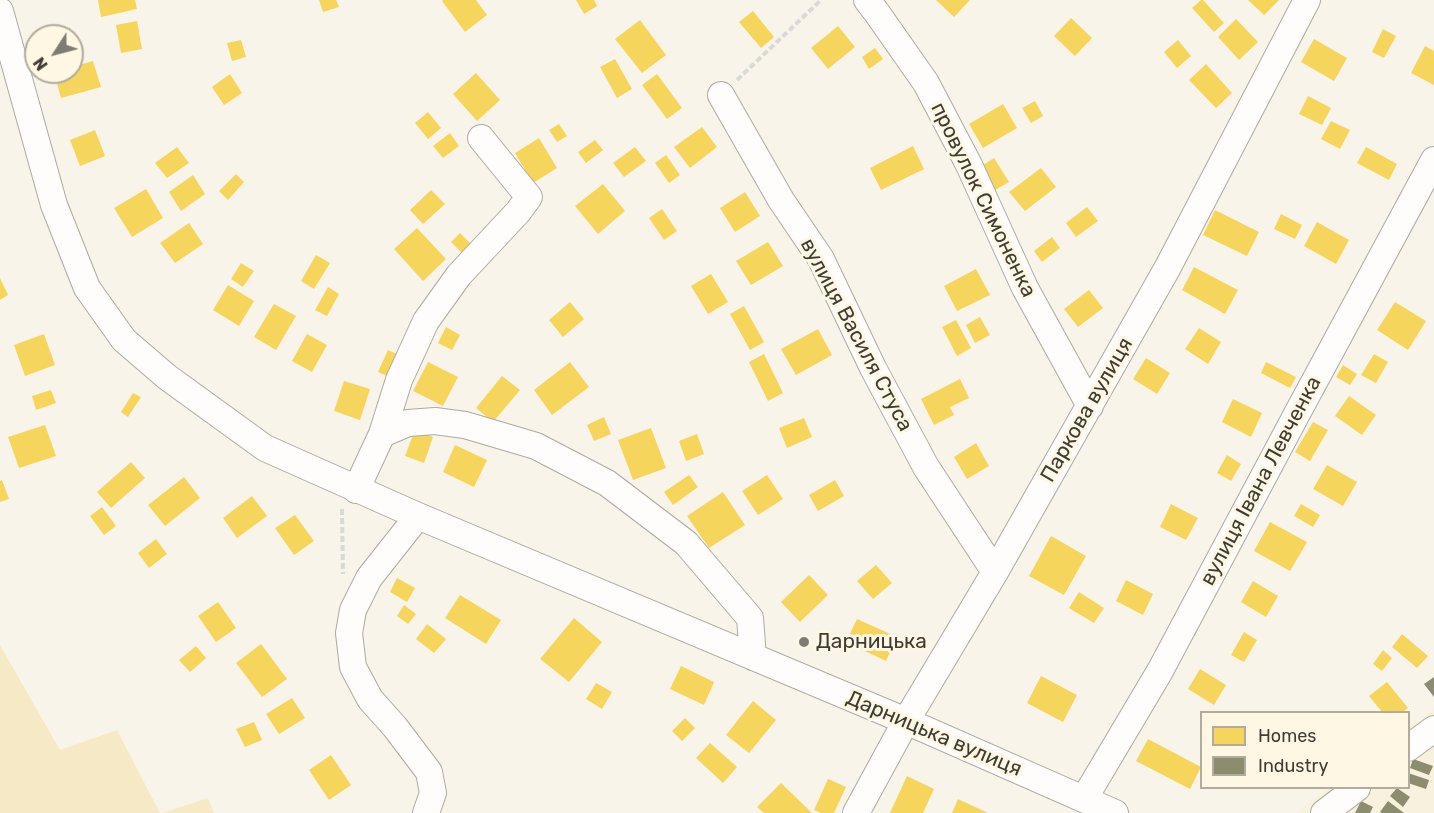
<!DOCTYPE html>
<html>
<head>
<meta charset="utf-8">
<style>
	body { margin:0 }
	#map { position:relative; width:1434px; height:813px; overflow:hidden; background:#f8f4ea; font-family:Rubik,sans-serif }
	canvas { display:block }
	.legend { position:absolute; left:1200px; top:711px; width:210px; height:78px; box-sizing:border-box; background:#fef7e4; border:2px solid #b1ac9e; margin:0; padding:8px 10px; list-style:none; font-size:18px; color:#3e3c34 }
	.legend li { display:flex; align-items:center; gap:12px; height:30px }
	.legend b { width:30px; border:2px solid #b1ac9e }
	.north { position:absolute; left:24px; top:24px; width:60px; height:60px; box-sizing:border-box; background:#fef7e4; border:2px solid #b1ac9e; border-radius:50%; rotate:234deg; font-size:16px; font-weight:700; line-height:24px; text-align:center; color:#3e3c34 }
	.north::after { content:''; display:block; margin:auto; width:21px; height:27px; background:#7f7c74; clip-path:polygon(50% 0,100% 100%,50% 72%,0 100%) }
</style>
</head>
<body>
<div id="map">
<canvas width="1434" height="813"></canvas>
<ul class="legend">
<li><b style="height:16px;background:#f6d55c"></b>Homes</li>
<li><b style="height:16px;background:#8c8c6e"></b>Industry</li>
</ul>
<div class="north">N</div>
</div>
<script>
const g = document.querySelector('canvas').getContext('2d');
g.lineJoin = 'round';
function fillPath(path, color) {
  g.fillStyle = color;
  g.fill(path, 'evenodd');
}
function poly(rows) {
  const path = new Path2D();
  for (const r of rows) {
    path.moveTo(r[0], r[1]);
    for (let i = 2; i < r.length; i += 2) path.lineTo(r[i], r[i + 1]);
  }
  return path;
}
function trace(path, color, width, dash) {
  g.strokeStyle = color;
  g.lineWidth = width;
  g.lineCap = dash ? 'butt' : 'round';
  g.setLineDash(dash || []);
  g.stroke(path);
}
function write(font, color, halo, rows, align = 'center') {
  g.font = font + ' Rubik,sans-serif';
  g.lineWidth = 6;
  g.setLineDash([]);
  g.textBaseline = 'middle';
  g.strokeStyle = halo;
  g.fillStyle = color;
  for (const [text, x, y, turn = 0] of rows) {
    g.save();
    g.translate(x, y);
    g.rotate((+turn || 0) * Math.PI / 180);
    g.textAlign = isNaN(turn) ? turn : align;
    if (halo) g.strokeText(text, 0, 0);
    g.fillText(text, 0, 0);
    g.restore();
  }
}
fillPath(poly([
	[1434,709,1434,813,1295,813,1329,788,1408,788,1409,728]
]), '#f8f1dd');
fillPath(poly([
	[0,645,60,750,117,730,160,813,0,813],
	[208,798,214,813,162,813]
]), '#f6eac6');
fillPath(poly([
	[98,0,135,0,137,9,101,17],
	[319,0,336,0,339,7,323,12],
	[443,0,476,0,487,15,465,32,442,1],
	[576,0,594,0,597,6,584,14],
	[936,0,970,0,954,17],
	[1201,0,1203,0,1224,23,1214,32,1192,8],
	[1248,0,1279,0,1264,15],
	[753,11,774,37,761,48,739,22],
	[1071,18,1092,38,1075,56,1054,36],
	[1236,19,1258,42,1239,60,1218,37],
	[640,20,666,55,642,73,615,39],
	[137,21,142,49,121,53,116,25],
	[838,26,855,47,828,69,811,48],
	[1383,29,1396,36,1384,58,1372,52],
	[1314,39,1347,58,1334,81,1301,62],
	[241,40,246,57,232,61,227,43],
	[1178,40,1191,56,1177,68,1164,52],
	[1425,46,1434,51,1434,85,1411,73],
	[875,48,883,59,869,69,862,57],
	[615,59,632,89,617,98,600,67],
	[93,61,101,87,61,98,54,72,72,72,72,67],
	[1206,64,1232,93,1216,108,1189,80],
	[476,73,500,100,477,121,453,94],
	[230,74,242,93,224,105,212,87],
	[657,74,682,108,667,119,642,85],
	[1308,96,1331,108,1322,125,1299,114],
	[1035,101,1043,116,1031,123,1022,108],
	[1003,104,1017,128,983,148,969,124],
	[428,112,441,128,428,139,415,123],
	[1331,121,1350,130,1340,149,1321,139],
	[559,124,567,136,557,142,549,130],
	[702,127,717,147,690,168,674,147],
	[95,130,105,156,80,166,70,140],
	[450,133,459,146,443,158,433,146],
	[539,138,557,168,533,183,515,153],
	[595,140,603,150,586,163,578,152],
	[913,146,924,169,881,190,870,168],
	[177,147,189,163,167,178,155,163],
	[635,147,646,161,624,177,613,163],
	[1366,147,1397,164,1389,180,1357,163],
	[666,155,680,175,669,183,655,163],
	[994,158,1009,182,995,190,980,167],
	[1041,168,1056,187,1025,211,1009,192],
	[236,174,244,182,228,200,219,191],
	[193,175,205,194,181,211,169,192],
	[603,184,625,211,598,234,575,206],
	[146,189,163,218,132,237,114,208],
	[431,190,445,204,423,224,410,210],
	[745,192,760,216,735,232,720,208],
	[1087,207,1098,221,1076,237,1066,223],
	[662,209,677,231,664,240,649,218],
	[1215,210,1259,232,1247,256,1203,235],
	[1281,214,1302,225,1295,239,1274,229],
	[1317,222,1349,240,1336,264,1304,246],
	[189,223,203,244,175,263,160,243],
	[417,228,446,259,423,281,394,249],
	[460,233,474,247,465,256,451,242],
	[1052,237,1060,248,1042,262,1034,251],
	[768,242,783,266,751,285,736,261],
	[316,255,330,263,314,289,301,281],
	[241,263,254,271,243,287,231,279],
	[1194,267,1238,290,1225,314,1182,290],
	[976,269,990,295,957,311,944,286],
	[711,274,728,302,708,314,691,286],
	[0,278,8,295,0,300],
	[228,285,254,301,239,326,213,310],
	[328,287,339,294,327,316,315,310],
	[1089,290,1103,308,1078,327,1064,309],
	[570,302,584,319,563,337,549,320],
	[1395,302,1426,321,1408,350,1377,330],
	[274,304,296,316,276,350,254,337],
	[744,306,764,342,750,350,730,314],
	[980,317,990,335,975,343,966,325],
	[956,320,971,348,957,356,942,327],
	[446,327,460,335,452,350,438,343],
	[1199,328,1221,342,1208,364,1185,349],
	[818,329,832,355,796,375,781,349],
	[44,334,55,365,25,376,14,345],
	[307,334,327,345,312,372,292,361],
	[388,350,399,355,389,377,378,372],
	[764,354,783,393,768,401,749,362],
	[1374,354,1388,362,1376,383,1361,375],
	[1146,358,1170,373,1157,394,1133,379],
	[428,362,458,377,443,406,413,391],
	[570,362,589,387,552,415,534,390],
	[1266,362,1296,377,1290,388,1261,373],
	[1343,365,1357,374,1350,385,1336,377],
	[502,376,520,390,493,422,476,408],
	[960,379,969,398,950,407,954,415,934,425,921,399],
	[344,381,370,389,360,420,334,411],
	[51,390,56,403,36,410,32,396],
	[133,393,141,397,128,417,121,412],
	[1349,396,1376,415,1362,435,1335,416],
	[1233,399,1262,413,1251,437,1222,422],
	[604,417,611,434,594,441,587,425],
	[804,418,812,437,787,448,779,428],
	[1313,422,1328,430,1310,461,1295,452],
	[45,425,56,456,19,468,8,437],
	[651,428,666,468,633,480,618,440],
	[415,430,433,437,424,463,405,456],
	[697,434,704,454,686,461,679,441],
	[976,443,989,466,967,479,954,457],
	[455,445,487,460,474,487,443,472],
	[1227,455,1241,464,1231,481,1217,473],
	[131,462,145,478,111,508,97,492],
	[1327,465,1357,482,1343,506,1313,489],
	[689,475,698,487,673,505,664,492],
	[767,475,783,499,758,515,742,491],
	[184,477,200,498,165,526,148,505],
	[2,480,9,499,0,502,0,481],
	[835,480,844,496,818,511,809,495],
	[723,492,745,525,709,548,687,516],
	[252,496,267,516,237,538,223,518],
	[1171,504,1198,518,1186,540,1160,527],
	[1301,504,1320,515,1313,527,1294,516],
	[102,507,116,526,104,535,90,516],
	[295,515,314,541,294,555,275,528],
	[1270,522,1307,542,1290,571,1254,551],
	[1051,536,1086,556,1064,595,1029,576],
	[156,539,167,554,149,568,138,553],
	[876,565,892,583,873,599,857,581],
	[809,575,828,595,800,622,781,602],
	[397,578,415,588,407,602,390,592],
	[1126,580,1153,594,1143,615,1116,601],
	[1253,581,1278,596,1266,617,1241,602],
	[1079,592,1104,608,1094,623,1069,608],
	[460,595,501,620,486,644,445,618],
	[218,602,236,628,216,642,198,616],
	[404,605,416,614,408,624,397,616],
	[574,618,602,642,569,682,540,659],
	[857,619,897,637,886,661,846,642],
	[427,624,446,639,434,653,416,639],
	[1244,632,1257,640,1244,662,1231,655],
	[1402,634,1428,656,1417,668,1392,647],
	[261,644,287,679,262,697,236,663],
	[196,646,206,658,190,672,179,660],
	[1383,650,1392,658,1382,671,1373,664],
	[681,666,714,682,704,705,670,689],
	[1200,669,1226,685,1214,705,1188,689],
	[1041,676,1077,695,1063,722,1027,703],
	[1387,682,1408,708,1403,712,1382,712,1369,696],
	[596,683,612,692,602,709,586,699],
	[292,698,305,718,279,734,266,714],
	[753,701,776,720,749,753,726,735],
	[685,718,695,728,682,741,672,731],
	[254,722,262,740,245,747,236,729],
	[1148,739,1201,767,1190,789,1136,761],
	[710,743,737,767,723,783,696,758],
	[331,755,351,785,329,800,309,770],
	[907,776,934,789,923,813,890,813],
	[828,779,846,787,834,813,821,813,814,810],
	[781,783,812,813,764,813,757,807],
	[958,799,988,813,952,813]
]), '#f6d55c');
fillPath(poly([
	[1434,677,1434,697,1424,684],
	[1413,759,1433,766,1429,775,1410,768],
	[1408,773,1429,780,1426,789,1408,783],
	[1397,788,1410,797,1403,807,1390,796],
	[1361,801,1373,807,1370,813,1355,813],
	[1388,801,1404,813,1382,813,1380,812]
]), '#8c8c6e');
const minor = poly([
	[867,0,877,13,926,83,969,165,1025,288,1090,406],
	[0,11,54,205,87,288,124,340,167,377,265,448,418,516,906,721,1115,813],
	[721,95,781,200,821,259,873,368,926,467,995,572],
	[382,434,408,423,435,421,465,425,536,446,607,483,686,543,750,618,753,657],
	[356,490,382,434,399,380,426,321,459,275,518,212,529,197,481,138],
	[418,516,369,578,353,610,349,633,353,667,370,699,395,727,429,772,433,793,426,813],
	[1408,748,1434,729],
	[1084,799,1160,671,1299,410,1434,160],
	[856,813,906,721,995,572,1168,267,1307,0],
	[1324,813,1357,788]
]);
trace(minor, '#adaaa2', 28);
trace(poly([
	[737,80,821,0],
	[342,509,343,574]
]), '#d9d9d6', 4, [6, 3]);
trace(minor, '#fefdfc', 26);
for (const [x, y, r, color] of [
	[804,642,6,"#7f7c74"]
]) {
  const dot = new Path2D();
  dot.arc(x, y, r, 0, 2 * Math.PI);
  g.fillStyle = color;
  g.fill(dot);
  trace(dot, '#fef7e4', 2);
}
write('21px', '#3e3c34', '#fef7e4', [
	["провулок Симоненка",983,200,64],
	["вулиця Василя Стуса",856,335,62],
	["Паркова вулиця",1087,410,-60],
	["вулиця Івана Левченка",1261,481,-62],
	["Дарницька вулиця",934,734,23]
]);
write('21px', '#3e3c34', '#fef7e4', [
	["Дарницька",816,642]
], 'left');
</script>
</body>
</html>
